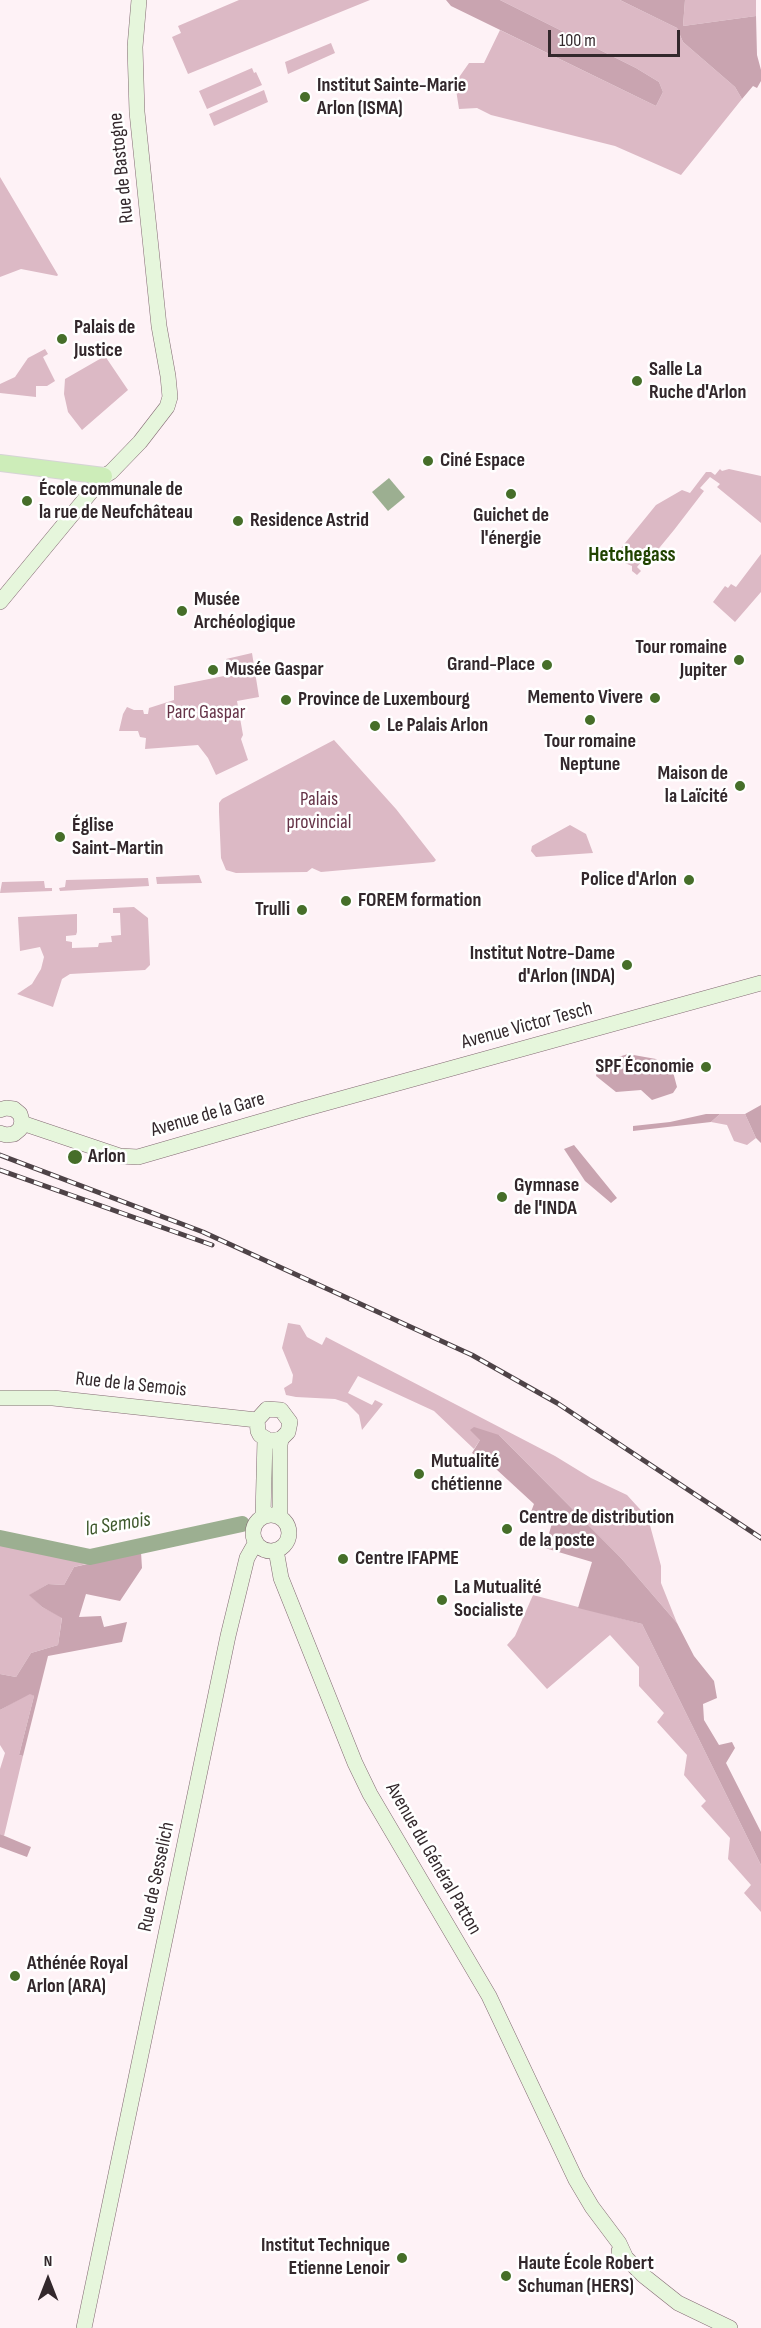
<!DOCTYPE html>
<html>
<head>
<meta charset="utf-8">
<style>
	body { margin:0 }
	#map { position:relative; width:761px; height:2328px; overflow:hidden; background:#fef2f6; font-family:"Sofia Sans Condensed",sans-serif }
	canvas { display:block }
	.north { position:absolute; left:18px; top:2250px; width:60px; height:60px; -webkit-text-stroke:4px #fff; paint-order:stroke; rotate:0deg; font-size:16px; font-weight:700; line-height:24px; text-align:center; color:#33282c }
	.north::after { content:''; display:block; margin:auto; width:21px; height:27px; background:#33282c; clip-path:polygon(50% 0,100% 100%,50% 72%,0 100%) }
	.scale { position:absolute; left:548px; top:30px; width:132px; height:27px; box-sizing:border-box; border:3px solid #33282c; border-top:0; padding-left:8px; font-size:18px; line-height:21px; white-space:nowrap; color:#33282c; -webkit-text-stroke:4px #fff; paint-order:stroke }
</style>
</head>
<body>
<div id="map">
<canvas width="761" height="2328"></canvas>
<div class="north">N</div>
<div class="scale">100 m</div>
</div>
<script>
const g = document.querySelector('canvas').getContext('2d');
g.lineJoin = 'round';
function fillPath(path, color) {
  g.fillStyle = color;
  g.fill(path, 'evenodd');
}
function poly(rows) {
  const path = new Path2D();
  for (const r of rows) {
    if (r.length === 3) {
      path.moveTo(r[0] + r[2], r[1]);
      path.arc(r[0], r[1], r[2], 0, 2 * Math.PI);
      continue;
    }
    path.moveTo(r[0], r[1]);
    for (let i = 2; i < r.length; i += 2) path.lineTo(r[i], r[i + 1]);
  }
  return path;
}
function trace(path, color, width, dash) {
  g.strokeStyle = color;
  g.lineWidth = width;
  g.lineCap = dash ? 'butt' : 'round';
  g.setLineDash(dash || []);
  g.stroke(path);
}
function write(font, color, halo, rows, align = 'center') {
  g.font = font + ' "Sofia Sans Condensed",sans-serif';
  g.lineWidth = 5;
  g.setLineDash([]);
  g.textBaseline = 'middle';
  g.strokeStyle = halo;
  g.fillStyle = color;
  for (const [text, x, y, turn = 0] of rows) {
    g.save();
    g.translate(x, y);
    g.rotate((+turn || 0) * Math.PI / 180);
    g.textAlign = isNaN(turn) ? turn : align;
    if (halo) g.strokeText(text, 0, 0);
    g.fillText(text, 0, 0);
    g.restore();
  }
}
fillPath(poly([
	[239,0,370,0,188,74,172,37,181,33,178,26],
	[500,0,620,0,677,28,683,42,735,87,742,99,681,175,615,146,491,115,477,108,459,109,455,83,469,63,484,63,500,30,656,106,663,92,659,82,636,68],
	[685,0,756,0,756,16,683,26],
	[331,43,335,53,288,74,285,62],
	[252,68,254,73,256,72,262,85,207,109,199,91],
	[264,90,268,102,214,126,209,114],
	[0,177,58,275,57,276,21,269,0,277],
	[45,349,48,354,43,357,55,381,47,386,36,386,36,397,0,393,0,384,15,377,28,358],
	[105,356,128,390,82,430,68,412,64,394,65,379],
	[720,469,722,471,729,469,761,476,761,523,717,487,720,484,710,477,700,488,704,491,674,530,651,558,647,555,637,567,641,571,637,575,632,571,632,566,620,561,618,554,621,548,656,505,682,490,690,493,706,472,711,472,715,475],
	[761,554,761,592,735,622,713,602,725,586,728,588,731,584,736,587],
	[252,653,259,697,237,701,243,735,241,739,248,760,216,775,208,758,198,745,145,749,146,738,140,737,138,731,119,731,123,714,127,707,134,710,143,710,144,714,148,714,149,708,174,700,174,686,229,675,226,659],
	[334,740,396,809,436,860,434,862,321,872,312,868,307,872,236,873,226,870,221,858,219,812,219,803,222,799],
	[570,825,586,834,593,853,536,857,531,851,532,846],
	[199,875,202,883,157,884,156,877],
	[148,878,149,886,60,891,59,888,65,887,66,880],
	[44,881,45,888,52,888,52,891,0,893,2,882],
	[134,907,148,918,150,965,145,970,70,974,62,979,53,1007,17,994,32,984,41,969,44,957,40,947,20,951,18,917,77,914,77,932,76,935,66,936,66,941,72,942,72,948,98,947,99,943,112,942,111,936,121,935,120,913,113,913,113,908],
	[720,1114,745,1114,756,1138,747,1145,734,1141,727,1125,711,1122],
	[288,1323,300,1325,307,1337,322,1345,326,1337,555,1456,591,1478,627,1495,648,1518,661,1566,661,1583,677,1623,621,1558,499,1435,480,1440,474,1449,434,1411,358,1376,348,1393,372,1405,375,1400,383,1404,362,1430,359,1415,347,1403,335,1399,296,1397,286,1395,284,1388,292,1383,293,1375,282,1348],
	[0,1545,102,1560,74,1567,64,1585,48,1584,30,1595,42,1607,62,1617,58,1645,31,1653,16,1677,0,1674],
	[533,1595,642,1624,761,1865,761,1912,744,1893,751,1885,728,1859,730,1838,701,1806,706,1801,684,1775,687,1755,657,1722,664,1713,639,1686,639,1667,610,1635,547,1689,507,1645,515,1636],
	[30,1693,34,1696,19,1755,23,1756,4,1836,0,1834,0,1769,5,1753,0,1745,0,1710]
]), '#dcb9c5');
fillPath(poly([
	[446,0,500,0,636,68,659,82,663,92,656,106,451,6],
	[620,0,685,0,683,26,756,16,757,55,761,70,761,81,757,88,753,86,742,99,735,87,683,42,677,28],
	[628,1054,656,1059,673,1072,677,1087,673,1093,652,1100,641,1090,616,1092,596,1076,599,1063],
	[761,1105,761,1143,756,1138,745,1114],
	[706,1114,720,1114,711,1122,633,1131,633,1126,670,1122],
	[574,1145,617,1198,611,1203,585,1181,564,1149],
	[474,1427,499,1435,621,1558,677,1623,694,1656,714,1681,717,1698,703,1704,704,1720,719,1745,732,1742,735,1748,726,1763,761,1832,761,1865,642,1624,578,1608,592,1562,545,1548,552,1523,529,1517,534,1504,496,1469,472,1453,480,1440,470,1430],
	[141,1552,142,1568,120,1601,86,1594,79,1617,101,1616,104,1627,127,1622,122,1642,48,1656,23,1756,19,1755,34,1696,30,1694,0,1710,0,1674,16,1677,31,1653,58,1645,62,1618,42,1607,29,1595,48,1584,64,1585,74,1567],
	[0,1834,31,1847,27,1857,0,1847]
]), '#c9a4b0');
fillPath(poly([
	[389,478,405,497,388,511,372,492]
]), '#9caf91');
trace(poly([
	[0,1538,90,1557,242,1524]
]), '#9caf91', 16);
const secondary = poly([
	[0,602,104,476,111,472,140,442,167,407,170,397,168,376,159,326,137,112,135,47,139,0],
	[0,1110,6,1108,14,1109,20,1114,22,1121,20,1129,14,1134,6,1135,0,1133],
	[22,1123,120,1156,138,1157,304,1109,761,983],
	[0,1398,53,1398,257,1420],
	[271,1533,18],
	[263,1516,265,1439],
	[280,1517,280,1445,281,1439,288,1432,290,1422,281,1410,267,1409,257,1420,258,1431,260,1435,270,1441,281,1439],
	[276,1550,281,1578,355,1763,370,1794,489,1996,576,2180,592,2207,619,2243,625,2256],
	[619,2251,644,2276,678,2303,730,2328],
	[84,2328,228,1636,247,1558,256,1542]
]);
const primary = poly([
	[0,463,104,476]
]);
trace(secondary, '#836a73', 16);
trace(primary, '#d6d4d5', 18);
trace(secondary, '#e6f6dc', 15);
trace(primary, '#cdedb9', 16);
const rail = poly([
	[0,1155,203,1232,472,1355,557,1403,761,1538],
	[0,1170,212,1245]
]);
trace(rail, '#4e4347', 5);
trace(rail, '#fff', 3, [9]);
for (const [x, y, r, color] of [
	[305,97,6,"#466e29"],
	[62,339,6,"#466e29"],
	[637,381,6,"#466e29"],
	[428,461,6,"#466e29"],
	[511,494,6,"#466e29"],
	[27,501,6,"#466e29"],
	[238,521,6,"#466e29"],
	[182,611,6,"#466e29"],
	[739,660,6,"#466e29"],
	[547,665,6,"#466e29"],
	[213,670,6,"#466e29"],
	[655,698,6,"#466e29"],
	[286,700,6,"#466e29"],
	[590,720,6,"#466e29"],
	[375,726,6,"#466e29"],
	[740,786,6,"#466e29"],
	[60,837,6,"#466e29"],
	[689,880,6,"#466e29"],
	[346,901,6,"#466e29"],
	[302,910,6,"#466e29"],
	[627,965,6,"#466e29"],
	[706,1067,6,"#466e29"],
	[75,1157,8,"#466e29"],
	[502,1197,6,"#466e29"],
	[419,1474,6,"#466e29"],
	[507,1529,6,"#466e29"],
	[343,1559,6,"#466e29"],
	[442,1600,6,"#466e29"],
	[15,1976,6,"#466e29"],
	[402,2258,6,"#466e29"],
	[506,2276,6,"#466e29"]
]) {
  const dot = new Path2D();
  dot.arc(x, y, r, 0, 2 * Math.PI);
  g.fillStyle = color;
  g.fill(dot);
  trace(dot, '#fff', 2);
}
write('bold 20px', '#33282c', '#fff', [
	["Institut Sainte-Marie",317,86],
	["Arlon (ISMA)",317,109],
	["Palais de",74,328],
	["Justice",74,351],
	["Salle La",649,370],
	["Ruche d'Arlon",649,393],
	["Ciné Espace",440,461],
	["École communale de",39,490],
	["la rue de Neufchâteau",39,513],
	["Guichet de",511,516,"center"],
	["l'énergie",511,539,"center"],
	["Residence Astrid",250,521],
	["Musée",194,600],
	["Archéologique",194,623],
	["Tour romaine",727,648,"right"],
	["Jupiter",727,671,"right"],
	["Grand-Place",535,665,"right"],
	["Musée Gaspar",225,670],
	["Memento Vivere",643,698,"right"],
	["Province de Luxembourg",298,700],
	["Le Palais Arlon",387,726],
	["Tour romaine",590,742,"center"],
	["Neptune",590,765,"center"],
	["Maison de",728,774,"right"],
	["la Laïcité",728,797,"right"],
	["Église",72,826],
	["Saint-Martin",72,849],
	["Police d'Arlon",677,880,"right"],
	["FOREM formation",358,901],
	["Trulli",290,910,"right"],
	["Institut Notre-Dame",615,954,"right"],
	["d'Arlon (INDA)",615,977,"right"],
	["SPF Économie",694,1067,"right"],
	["Arlon",88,1157],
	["Gymnase",514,1186],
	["de l'INDA",514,1209],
	["Mutualité",431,1462],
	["chétienne",431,1485],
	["Centre de distribution",519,1518],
	["de la poste",519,1541],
	["Centre IFAPME",355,1559],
	["La Mutualité",454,1588],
	["Socialiste",454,1611],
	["Athénée Royal",27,1964],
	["Arlon (ARA)",27,1987],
	["Institut Technique",390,2246,"right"],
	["Etienne Lenoir",390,2269,"right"],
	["Haute École Robert",518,2264],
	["Schuman (HERS)",518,2287]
], 'left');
write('20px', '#33282c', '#fff', [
	["Rue de Bastogne",122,168,-96],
	["Avenue Victor Tesch",527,1026,-15],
	["Avenue de la Gare",208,1115,-16],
	["Rue de la Semois",131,1385,6],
	["Avenue du Général Patton",433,1859,60],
	["Rue de Sesselich",157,1877,-78]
]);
write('20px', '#653347', '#fff', [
	["Parc Gaspar",206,713],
	["Palais",319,800],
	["provincial",319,823]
]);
write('bold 21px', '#214300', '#fff', [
	["Hetchegass",632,556]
]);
write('italic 21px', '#3e582c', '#fff', [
	["la Semois",118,1525,-9]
]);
</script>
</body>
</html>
